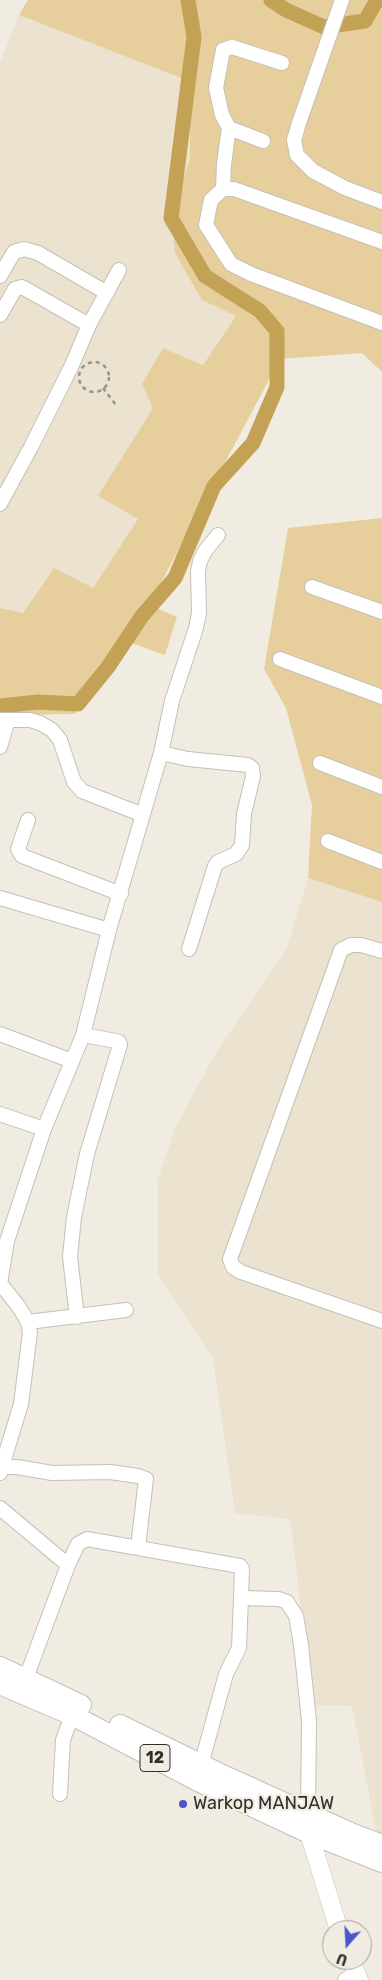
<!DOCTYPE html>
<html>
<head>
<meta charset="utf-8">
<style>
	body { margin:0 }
	#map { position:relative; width:382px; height:1980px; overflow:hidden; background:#f1ece1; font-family:Rubik,sans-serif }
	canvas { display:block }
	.north { position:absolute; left:322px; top:1920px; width:50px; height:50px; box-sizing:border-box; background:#f1ece1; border:1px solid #a4a098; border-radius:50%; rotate:199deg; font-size:14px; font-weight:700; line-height:20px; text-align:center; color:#312f2b }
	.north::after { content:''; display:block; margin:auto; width:18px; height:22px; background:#4c56cb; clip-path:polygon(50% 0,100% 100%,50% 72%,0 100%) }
</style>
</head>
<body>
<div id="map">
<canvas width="382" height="1980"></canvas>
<div class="north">U</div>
</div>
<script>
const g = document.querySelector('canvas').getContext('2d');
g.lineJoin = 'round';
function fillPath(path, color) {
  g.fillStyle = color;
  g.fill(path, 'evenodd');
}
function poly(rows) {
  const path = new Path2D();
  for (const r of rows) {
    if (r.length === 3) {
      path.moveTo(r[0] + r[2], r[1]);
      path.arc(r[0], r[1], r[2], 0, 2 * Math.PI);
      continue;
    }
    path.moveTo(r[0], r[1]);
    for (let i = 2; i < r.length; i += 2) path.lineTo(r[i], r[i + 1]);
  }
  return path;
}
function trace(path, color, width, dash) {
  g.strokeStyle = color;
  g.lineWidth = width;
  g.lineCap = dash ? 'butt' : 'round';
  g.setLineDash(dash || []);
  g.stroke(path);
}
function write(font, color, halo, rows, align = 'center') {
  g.font = font + ' Rubik,sans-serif';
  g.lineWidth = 4.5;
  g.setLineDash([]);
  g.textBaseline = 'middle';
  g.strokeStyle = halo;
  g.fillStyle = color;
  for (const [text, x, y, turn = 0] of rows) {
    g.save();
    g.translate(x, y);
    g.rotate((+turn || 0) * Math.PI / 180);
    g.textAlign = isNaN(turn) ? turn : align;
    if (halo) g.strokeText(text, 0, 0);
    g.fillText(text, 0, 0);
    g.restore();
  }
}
fillPath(poly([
	[19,15,181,78,190,108,190,159,172,209,202,300,236,316,203,365,163,348,143,384,153,408,99,496,138,519,93,589,54,568,23,613,0,608,0,63],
	[308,878,382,902,382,1841,378,1841,352,1706,313,1705,290,1519,235,1513,213,1359,158,1274,158,1179,176,1126,218,1049,286,950]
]), '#ebe2d0');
fillPath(poly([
	[28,0,378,0,377,2,382,5,382,372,362,353,280,359,149,605,177,617,165,655,120,639,75,714,0,715,0,608,23,613,54,568,93,588,138,519,98,496,153,408,142,384,163,348,203,365,236,316,202,300,175,253,172,209,190,159,190,108,181,78,19,15],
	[382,518,382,902,308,878,312,805,286,708,264,669,288,528]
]), '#e6cf9d');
trace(poly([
	[271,0,286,10,324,27,365,21,377,0],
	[0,706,38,702,78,704,108,667,142,616,175,578,214,486,253,443,277,387,277,331,260,311,205,276,171,218,194,37,188,0]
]), '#c3a155', 15);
const minor = poly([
	[342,0,299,123,294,140,297,155,313,171,345,188,382,202],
	[229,128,263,141],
	[223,189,224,164,229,128,222,115,216,88,223,50,232,47,282,63],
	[382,242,234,189,223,189,211,200,206,225,231,264,251,274,382,323],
	[0,276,14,252,24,249,38,253,107,293],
	[0,315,15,289,22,287,89,325],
	[0,504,31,447,72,365,89,325,119,270],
	[312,587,382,612],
	[280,659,382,697],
	[0,720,30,720,40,723,52,730,60,740,74,782,82,791,143,815],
	[0,747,8,720],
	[161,753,188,759,248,765,252,768,253,776,244,814,242,845,236,854,218,862,215,866,189,949],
	[320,763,382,787],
	[28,820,18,849,22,856,121,894],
	[328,841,382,862],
	[0,898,109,930],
	[382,951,361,945,351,945,341,950,230,1259,233,1267,241,1272,382,1321],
	[0,1034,72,1061],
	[0,1114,44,1129],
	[0,1284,7,1241,44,1129,83,1035,109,930,161,753,172,701,196,628,199,613,198,571,200,561,205,551,218,535],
	[77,1317,70,1257,74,1217,87,1154,120,1045,119,1042,116,1041,83,1035],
	[28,1322,126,1310],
	[2,1467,17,1467,52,1473,110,1472,138,1476,146,1479,138,1547],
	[0,1473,21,1404,30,1333,28,1322,19,1307,0,1283],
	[0,1508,68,1565],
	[26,1678,68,1565,78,1544,87,1539,240,1566,242,1569,241,1598,279,1599,287,1602,296,1616,301,1645,309,1721,308,1814],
	[201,1765,226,1674,239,1648,241,1598],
	[60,1794,63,1740,72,1715],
	[345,1980,356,1973]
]);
const major = poly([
	[308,1823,309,1833,339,1930],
	[351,1960,359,1980]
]);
const highway = poly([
	[0,1667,81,1705],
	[0,1684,72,1715,198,1781,309,1833,382,1862],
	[120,1725,216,1772,353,1834,382,1845]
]);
trace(minor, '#c5c0b6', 16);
trace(major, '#c5c0b6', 19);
trace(highway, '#c5c0b6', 22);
trace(poly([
	[94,377,15],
	[103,388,116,405]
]), '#97948c', 2.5, [4, 4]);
trace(minor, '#fff', 14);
trace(major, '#fff', 18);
trace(highway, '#fff', 20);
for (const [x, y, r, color] of [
	[183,1804,5,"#4c56cb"]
]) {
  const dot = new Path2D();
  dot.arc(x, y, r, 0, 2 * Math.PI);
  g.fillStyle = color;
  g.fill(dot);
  trace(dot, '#f1ece1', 2);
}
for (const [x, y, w] of [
	[155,1758,30]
]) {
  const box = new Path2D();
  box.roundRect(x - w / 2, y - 13.5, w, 27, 4);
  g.fillStyle = '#f1ece1';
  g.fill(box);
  trace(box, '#312f2b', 1);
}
write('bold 16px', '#312f2b', null, [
	["12",155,1758]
]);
write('18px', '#312f2b', '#f1ece1', [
	["Warkop MANJAW",193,1804]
], 'left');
</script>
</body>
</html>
